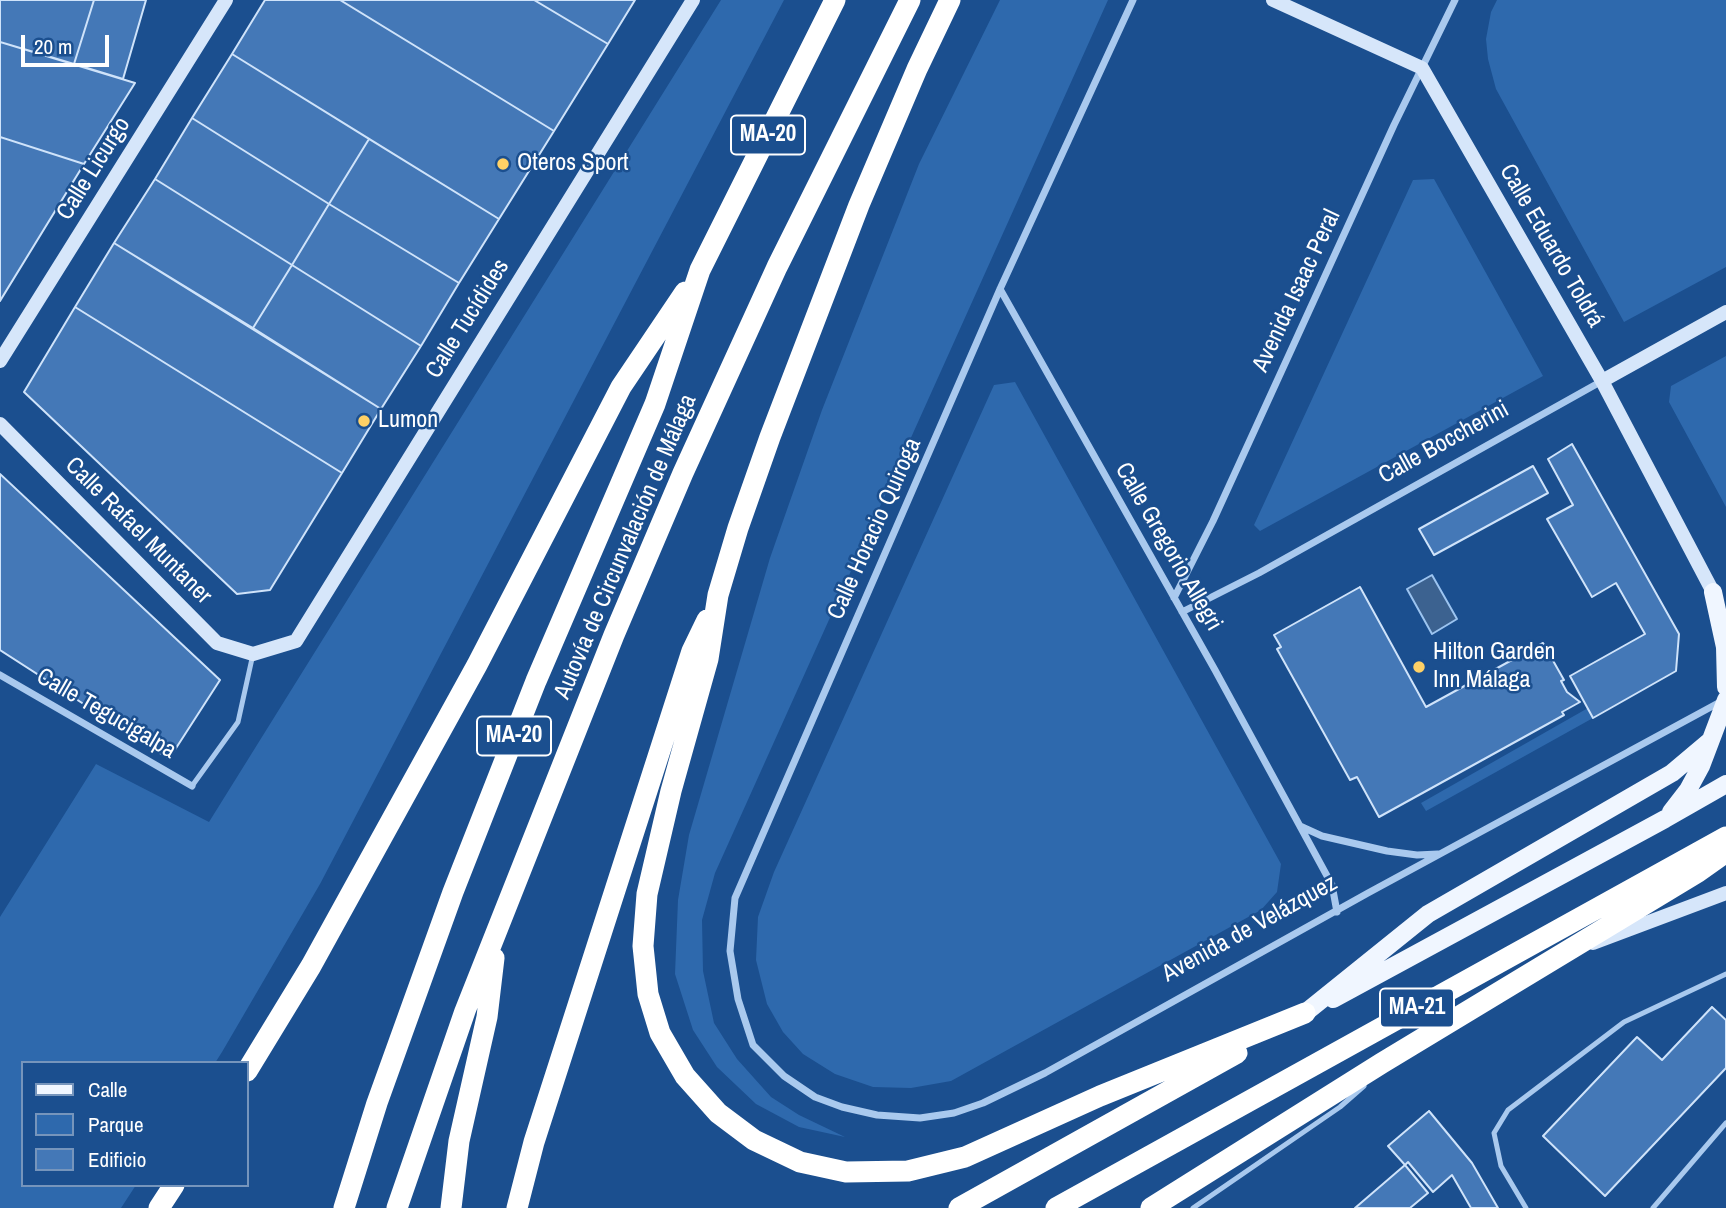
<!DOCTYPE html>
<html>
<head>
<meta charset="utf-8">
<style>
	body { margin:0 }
	#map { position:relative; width:1726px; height:1208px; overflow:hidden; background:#1b4f8f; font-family:"Archivo Narrow",sans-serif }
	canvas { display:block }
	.legend { position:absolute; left:21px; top:1061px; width:228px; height:126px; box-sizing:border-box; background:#1b4f8f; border:2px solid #7695bc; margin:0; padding:9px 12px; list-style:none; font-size:21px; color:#fff }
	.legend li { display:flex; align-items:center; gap:14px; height:35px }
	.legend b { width:35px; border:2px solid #7695bc }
	.scale { position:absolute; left:21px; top:35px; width:88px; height:32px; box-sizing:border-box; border:4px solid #fff; border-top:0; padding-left:9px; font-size:21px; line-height:24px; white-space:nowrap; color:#fff; -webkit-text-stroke:5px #1b4f8f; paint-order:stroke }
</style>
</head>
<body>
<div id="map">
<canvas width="1726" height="1208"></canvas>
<ul class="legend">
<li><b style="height:9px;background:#f0f6ff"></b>Calle</li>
<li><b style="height:19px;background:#2e69ad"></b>Parque</li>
<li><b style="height:19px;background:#4478b7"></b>Edificio</li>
</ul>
<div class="scale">20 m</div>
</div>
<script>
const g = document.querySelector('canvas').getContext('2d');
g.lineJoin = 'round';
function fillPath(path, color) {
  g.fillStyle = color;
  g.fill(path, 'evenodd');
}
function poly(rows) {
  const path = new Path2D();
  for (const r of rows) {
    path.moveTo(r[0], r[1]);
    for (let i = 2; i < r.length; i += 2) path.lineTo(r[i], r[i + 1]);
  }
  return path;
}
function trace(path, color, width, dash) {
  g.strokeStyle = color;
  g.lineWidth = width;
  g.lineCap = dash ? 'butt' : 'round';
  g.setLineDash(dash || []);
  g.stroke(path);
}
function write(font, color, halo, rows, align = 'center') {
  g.font = font + ' "Archivo Narrow",sans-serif';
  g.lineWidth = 5;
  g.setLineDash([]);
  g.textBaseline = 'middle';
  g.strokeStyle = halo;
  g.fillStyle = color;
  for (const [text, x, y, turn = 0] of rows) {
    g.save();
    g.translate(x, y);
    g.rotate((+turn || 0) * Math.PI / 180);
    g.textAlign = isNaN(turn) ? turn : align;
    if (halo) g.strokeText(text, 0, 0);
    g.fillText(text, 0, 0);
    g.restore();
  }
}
fillPath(poly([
	[721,0,784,0,320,884,222,1052,215,1063,23,1063,23,1185,136,1185,121,1208,0,1208,0,917,96,764,209,822],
	[1000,0,1108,0,715,873,702,920,703,971,714,1023,737,1059,771,1097,799,1115,845,1137,799,1127,756,1104,717,1067,693,1030,675,974,678,900,689,835,770,558,822,410,919,164],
	[1497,0,1726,0,1726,267,1624,322,1496,89,1488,59,1486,39,1491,12],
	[1434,179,1543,376,1260,531,1254,525,1413,180],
	[1726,356,1726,507,1669,402,1671,386],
	[1015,382,1281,864,1277,892,1261,910,951,1081,911,1088,873,1087,835,1074,803,1054,783,1032,767,1004,756,960,758,917,774,872,994,385],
	[1588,708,1593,718,1426,811,1421,803]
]), '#2e69ad');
const water = poly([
	[1432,575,1457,619,1432,634,1407,589,1432,575]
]);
fillPath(water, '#3c6290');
trace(water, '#9cc4f0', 2);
const building = poly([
	[0,0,94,0,74,64,0,42,0,0],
	[94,0,146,0,123,79,74,64,94,0],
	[265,0,340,0,554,131,499,219,232,54,265,0],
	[340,0,534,0,608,44,554,131,340,0],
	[534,0,635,0,608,44,534,0],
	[0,42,135,83,84,164,0,137,0,42],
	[232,54,369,139,329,204,192,118,232,54],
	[192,118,329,204,292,265,155,179,192,118],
	[0,137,84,164,0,301,0,137],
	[369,139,499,219,459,283,329,204,369,139],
	[155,179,292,265,253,328,114,243,155,179],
	[329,204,459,283,421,346,292,265,329,204],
	[114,243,381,409,342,473,75,307,114,243],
	[292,265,421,346,381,409,253,328,292,265],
	[75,307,342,473,270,590,237,594,24,392,75,307],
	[1572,444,1679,634,1676,671,1593,718,1570,676,1645,634,1616,583,1592,597,1547,519,1573,505,1548,459,1572,444],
	[1533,466,1548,493,1434,555,1419,529,1533,466],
	[0,474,220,680,169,759,0,650,0,474],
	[1360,587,1426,707,1543,643,1564,680,1561,681,1567,692,1580,702,1562,712,1564,715,1379,817,1357,777,1350,780,1277,649,1281,647,1274,635,1360,587],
	[1712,1007,1726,1020,1726,1068,1605,1196,1543,1136,1637,1037,1662,1060,1712,1007],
	[1429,1111,1472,1163,1498,1208,1471,1208,1452,1175,1433,1192,1408,1162,1405,1165,1388,1146,1429,1111],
	[1405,1165,1428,1193,1410,1208,1355,1208,1405,1165]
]);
fillPath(building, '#4478b7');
trace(building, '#cfe3fa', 2);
trace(poly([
	[192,786,238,722,253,654],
	[1193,1208,1340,1107,1364,1086],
	[1526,1208,1501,1166,1494,1133,1508,1110,1624,1022,1726,974],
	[1653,1208,1726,1123]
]), '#a9c9ee', 5);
trace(poly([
	[1133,0,1000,289,735,898,730,951,738,999,753,1045,784,1076,815,1097,842,1107,877,1115,920,1118,954,1113,983,1103,1045,1073,1368,893,1722,701],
	[1000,289,1215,670,1332,885,1337,912],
	[1174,598,1213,521,1394,125,1455,0],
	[1182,612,1259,573,1602,381],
	[0,675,192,786],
	[1300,826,1322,836,1387,851,1417,855,1438,854]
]), '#a9c9ee', 7);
trace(poly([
	[1273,0,1422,68,1602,381,1713,592],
	[0,361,226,0],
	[1602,381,1726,312],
	[0,424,217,643,253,654,296,641,693,0],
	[1593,943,1726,893]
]), '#d6e6fa', 14);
trace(poly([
	[1713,592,1725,647,1726,687],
	[1671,812,1688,790,1701,766,1726,700],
	[1333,999,1665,819,1726,784],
	[1305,1013,1428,914,1672,773,1710,741]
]), '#f0f6ff', 18);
trace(poly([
	[950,0,917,69,859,205,770,437,738,528,718,595,708,659,671,791,647,894,643,946,648,994,660,1033,685,1076,718,1113,754,1140,800,1162,846,1172,908,1171,965,1157,1100,1096,1305,1013],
	[247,1071,311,966,477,665,621,387,685,292],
	[159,1208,174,1185],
	[344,1208,377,1103,453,892,536,681,655,404,700,270,835,0],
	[397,1208,465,1011,614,635,683,473,777,267,910,0],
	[451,1208,459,1141,487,1017,494,958],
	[517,1208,534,1142,692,651,707,620],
	[959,1208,1237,1053],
	[1056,1208,1726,837],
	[1151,1208,1382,1063,1698,872,1726,852]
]), '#fff', 21);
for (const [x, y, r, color] of [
	[503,164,7,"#ffd166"],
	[364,421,7,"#ffd166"],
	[1419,667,7,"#ffd166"]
]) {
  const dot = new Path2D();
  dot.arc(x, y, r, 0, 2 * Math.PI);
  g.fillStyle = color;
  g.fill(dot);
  trace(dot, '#1b4f8f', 2.5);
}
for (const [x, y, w] of [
	[768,135,74],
	[514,736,74],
	[1417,1008,74]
]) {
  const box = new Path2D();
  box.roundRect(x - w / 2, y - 19.5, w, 39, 5);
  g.fillStyle = '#1b4f8f';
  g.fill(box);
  trace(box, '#fff', 2);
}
write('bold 23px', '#fff', null, [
	["MA-20",768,135],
	["MA-20",514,736],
	["MA-21",1417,1008]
]);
write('24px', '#fff', '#1b4f8f', [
	["Oteros Sport",517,164],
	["Lumon",378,421],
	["Hilton Garden",1433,653],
	["Inn Málaga",1433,681]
], 'left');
write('24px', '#fff', '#1b4f8f', [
	["Calle Licurgo",94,169,-58],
	["Calle Eduardo Toldrá",1551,246,60],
	["Avenida Isaac Peral",1297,291,-65],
	["Calle Tucídides",468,319,-58],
	["Calle Boccherini",1444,443,-29],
	["Calle Horacio Quiroga",875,529,-66],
	["Calle Rafael Muntaner",138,531,45],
	["Autovía de Circunvalación de Málaga",626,547,-67],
	["Calle Gregorio Allegri",1168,547,60],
	["Calle Tegucigalpa",106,714,30],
	["Avenida de Velázquez",1250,929,-29]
]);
</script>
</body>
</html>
